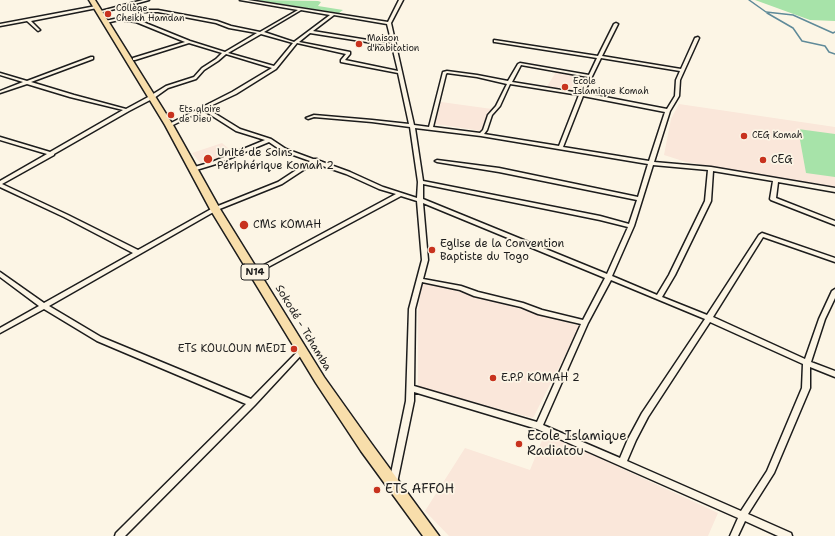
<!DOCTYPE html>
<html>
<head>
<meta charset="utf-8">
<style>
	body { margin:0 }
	canvas { display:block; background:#fcf5e5 }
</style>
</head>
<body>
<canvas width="835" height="536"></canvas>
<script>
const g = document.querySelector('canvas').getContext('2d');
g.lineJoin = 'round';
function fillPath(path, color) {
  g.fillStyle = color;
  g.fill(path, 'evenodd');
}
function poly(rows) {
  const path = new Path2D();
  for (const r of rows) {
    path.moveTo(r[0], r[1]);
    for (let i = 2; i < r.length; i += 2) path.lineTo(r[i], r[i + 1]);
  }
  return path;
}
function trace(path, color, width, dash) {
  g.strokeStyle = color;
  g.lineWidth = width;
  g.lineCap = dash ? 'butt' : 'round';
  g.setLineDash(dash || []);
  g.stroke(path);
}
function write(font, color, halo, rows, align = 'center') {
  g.font = font + ' "Shantell Sans",sans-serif';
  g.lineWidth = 3.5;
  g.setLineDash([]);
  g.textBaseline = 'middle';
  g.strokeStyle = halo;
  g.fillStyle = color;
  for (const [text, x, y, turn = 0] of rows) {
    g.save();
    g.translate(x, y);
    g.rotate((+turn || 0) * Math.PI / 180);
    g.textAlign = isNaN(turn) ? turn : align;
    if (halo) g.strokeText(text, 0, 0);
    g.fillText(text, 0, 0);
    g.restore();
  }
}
fillPath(poly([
	[556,72,586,76,578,92,546,88],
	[441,102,492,109,482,131,435,124],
	[679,104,835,127,835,188,686,162,664,155,671,119],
	[222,143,234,153,202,165,192,153],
	[422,281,580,326,533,418,418,387,418,312],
	[545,433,718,513,708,536,449,536,425,511,465,448,530,470]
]), '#fae7da');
fillPath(poly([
	[256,0,318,1,321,2,318,6,343,10,339,13],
	[755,0,835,0,835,21,810,20],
	[798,129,835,134,835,177,806,173]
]), '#a7e3a9');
trace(poly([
	[749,0,766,12,793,15,833,33,835,32],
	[767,13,793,28,802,41,825,46,829,52,835,54]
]), '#5f8a99', 1.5);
const street = poly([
	[143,0,149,0,131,5,145,10,158,10,217,21,231,26,260,32,298,10,240,0,248,0,388,22,399,0,403,0,391,23,414,125,429,127,443,72,447,71,477,75,508,81,518,64,520,63,589,75,597,58,495,42,494,42,494,40,598,56,614,24,616,23,618,24,602,56,681,69,695,38,698,37,699,38,680,80,679,96,670,111,654,162,711,167,835,188,835,192,778,182,776,198,835,221,835,225,771,200,770,199,773,181,713,171,711,201,675,275,662,297,707,315,759,235,762,233,835,258,835,262,763,237,713,317,805,359,819,319,832,291,835,289,835,298,825,319,811,362,835,371,835,377,810,367,810,388,774,473,748,514,791,533,792,536,778,536,745,521,738,536,730,536,738,518,537,429,414,392,414,401,397,483,396,486,393,487,390,486,389,483,406,401,409,309,422,260,417,201,401,196,257,273,253,273,252,272,253,271,396,194,379,189,346,174,314,163,282,184,217,210,49,306,101,337,251,399,301,348,305,348,306,350,255,405,125,536,115,536,116,533,246,404,97,341,44,309,0,333,0,328,39,306,0,277,0,272,44,303,133,253,64,217,0,187,0,181,47,154,0,140,0,137,50,152,123,110,70,97,27,84,0,93,0,91,23,82,0,75,0,73,27,81,91,57,93,57,93,59,31,82,74,95,126,109,150,96,166,86,194,77,202,68,216,59,222,53,189,43,135,60,133,60,133,58,185,42,136,22,119,20,106,23,105,23,105,21,119,18,138,20,190,41,225,52,257,33,229,28,216,23,158,12,145,12,127,6,99,13,97,12,143,0],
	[301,10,330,15,294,42,264,32,301,10],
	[334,15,387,24,392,44,313,31,334,15],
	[310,33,392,46,398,71,345,60,350,54,350,52,299,42,310,33],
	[261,34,293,43,274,66,228,53,261,34],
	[297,43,346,54,341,60,341,62,398,73,409,124,372,120,314,115,306,118,308,119,314,117,372,122,410,127,418,182,417,198,383,187,350,172,317,160,317,159,313,159,286,149,271,139,240,129,206,108,236,94,276,69,297,43],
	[226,54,272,68,232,92,167,125,167,126,171,126,203,110,236,131,265,140,212,162,191,168,191,170,193,171,216,164,269,142,282,151,310,161,278,182,213,208,138,250,68,215,2,184,54,155,54,154,129,111,154,98,168,88,196,79,204,70,218,61,226,54],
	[601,58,680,71,676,80,675,96,667,109,584,93,601,58],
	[521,65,588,77,580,93,512,82,521,65],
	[447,73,477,77,507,84,496,106,488,115,483,130,480,133,433,127,446,74,447,73],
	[510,84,579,95,559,146,484,134,487,130,492,115,500,106,510,84],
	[583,96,665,112,649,161,563,147,583,96],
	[415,128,481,136,648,164,638,197,499,168,437,160,435,161,437,162,499,172,637,200,629,224,600,216,423,181,415,128],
	[653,165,708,170,705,201,669,275,657,295,612,276,634,226,653,165],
	[423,184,600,220,628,227,607,274,423,199,423,184],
	[423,203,605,278,583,320,542,310,523,303,478,292,461,286,423,279,428,260,423,203],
	[611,280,705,319,642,413,628,439,620,458,543,425,588,323,611,280],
	[422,282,460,290,474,296,521,307,538,314,581,324,537,422,414,386,415,309,422,282],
	[710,322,803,364,802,388,767,471,741,511,627,461,636,440,648,417,710,322],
	[96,6,97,6,97,8,31,21,40,30,38,31,27,21,0,26,0,24,96,6]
]);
const primary = poly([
	[89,0,95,0,173,125,220,209,324,377,371,443,439,536,423,536,361,451,316,383,210,209,165,125,89,0]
]);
trace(street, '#1c1c1c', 3);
trace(primary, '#1c1c1c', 3);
fillPath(street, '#fcf5e5');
fillPath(primary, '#f8deab');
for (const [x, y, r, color] of [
	[108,14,4,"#c8321e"],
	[359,44,4,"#c8321e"],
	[565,87,4,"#c8321e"],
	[171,115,4,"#c8321e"],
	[744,136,4,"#c8321e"],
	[208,159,5,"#c8321e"],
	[763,160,4,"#c8321e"],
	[244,225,5,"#c8321e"],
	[432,250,4,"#c8321e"],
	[294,349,4,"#c8321e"],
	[493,378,4,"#c8321e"],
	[519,444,4,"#c8321e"],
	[377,490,4,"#c8321e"]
]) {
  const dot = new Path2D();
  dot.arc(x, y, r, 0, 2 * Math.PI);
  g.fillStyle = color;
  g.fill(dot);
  trace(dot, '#fcf5e5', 1.5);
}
write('9px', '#1c1c1c', '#fcf5e5', [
	["Collège",116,9],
	["Cheikh Hamdan",116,19],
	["Maison",367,39],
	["d'habitation",367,49],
	["Ecole",573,82],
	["Islamique Komah",573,92],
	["Ets gloire",179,110],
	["de Dieu",179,120],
	["CEG Komah",752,136]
], 'left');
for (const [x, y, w] of [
	[255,272,28]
]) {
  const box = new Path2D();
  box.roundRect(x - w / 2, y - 8, w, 16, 3);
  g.fillStyle = '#fcf5e5';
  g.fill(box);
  trace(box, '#1c1c1c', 1);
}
write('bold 10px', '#1c1c1c', null, [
	["N14",255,272]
]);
write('11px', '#1c1c1c', '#fcf5e5', [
	["Unité de Soins",217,153],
	["Périphérique Komah 2",217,166],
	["CEG",771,160],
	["CMS KOMAH",253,225],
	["Eglise de la Convention",440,244],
	["Baptiste du Togo",440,257],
	["ETS KOULOUN MEDI",286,349,"right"],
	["E.P.P KOMAH 2",501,378]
], 'left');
write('11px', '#1c1c1c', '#fcf5e5', [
	["Sokodé - Tchamba",303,328,59]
]);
write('13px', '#1c1c1c', '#fcf5e5', [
	["Ecole Islamique",527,437],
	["Radiatou",527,452],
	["ETS AFFOH",385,490]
], 'left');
</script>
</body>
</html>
